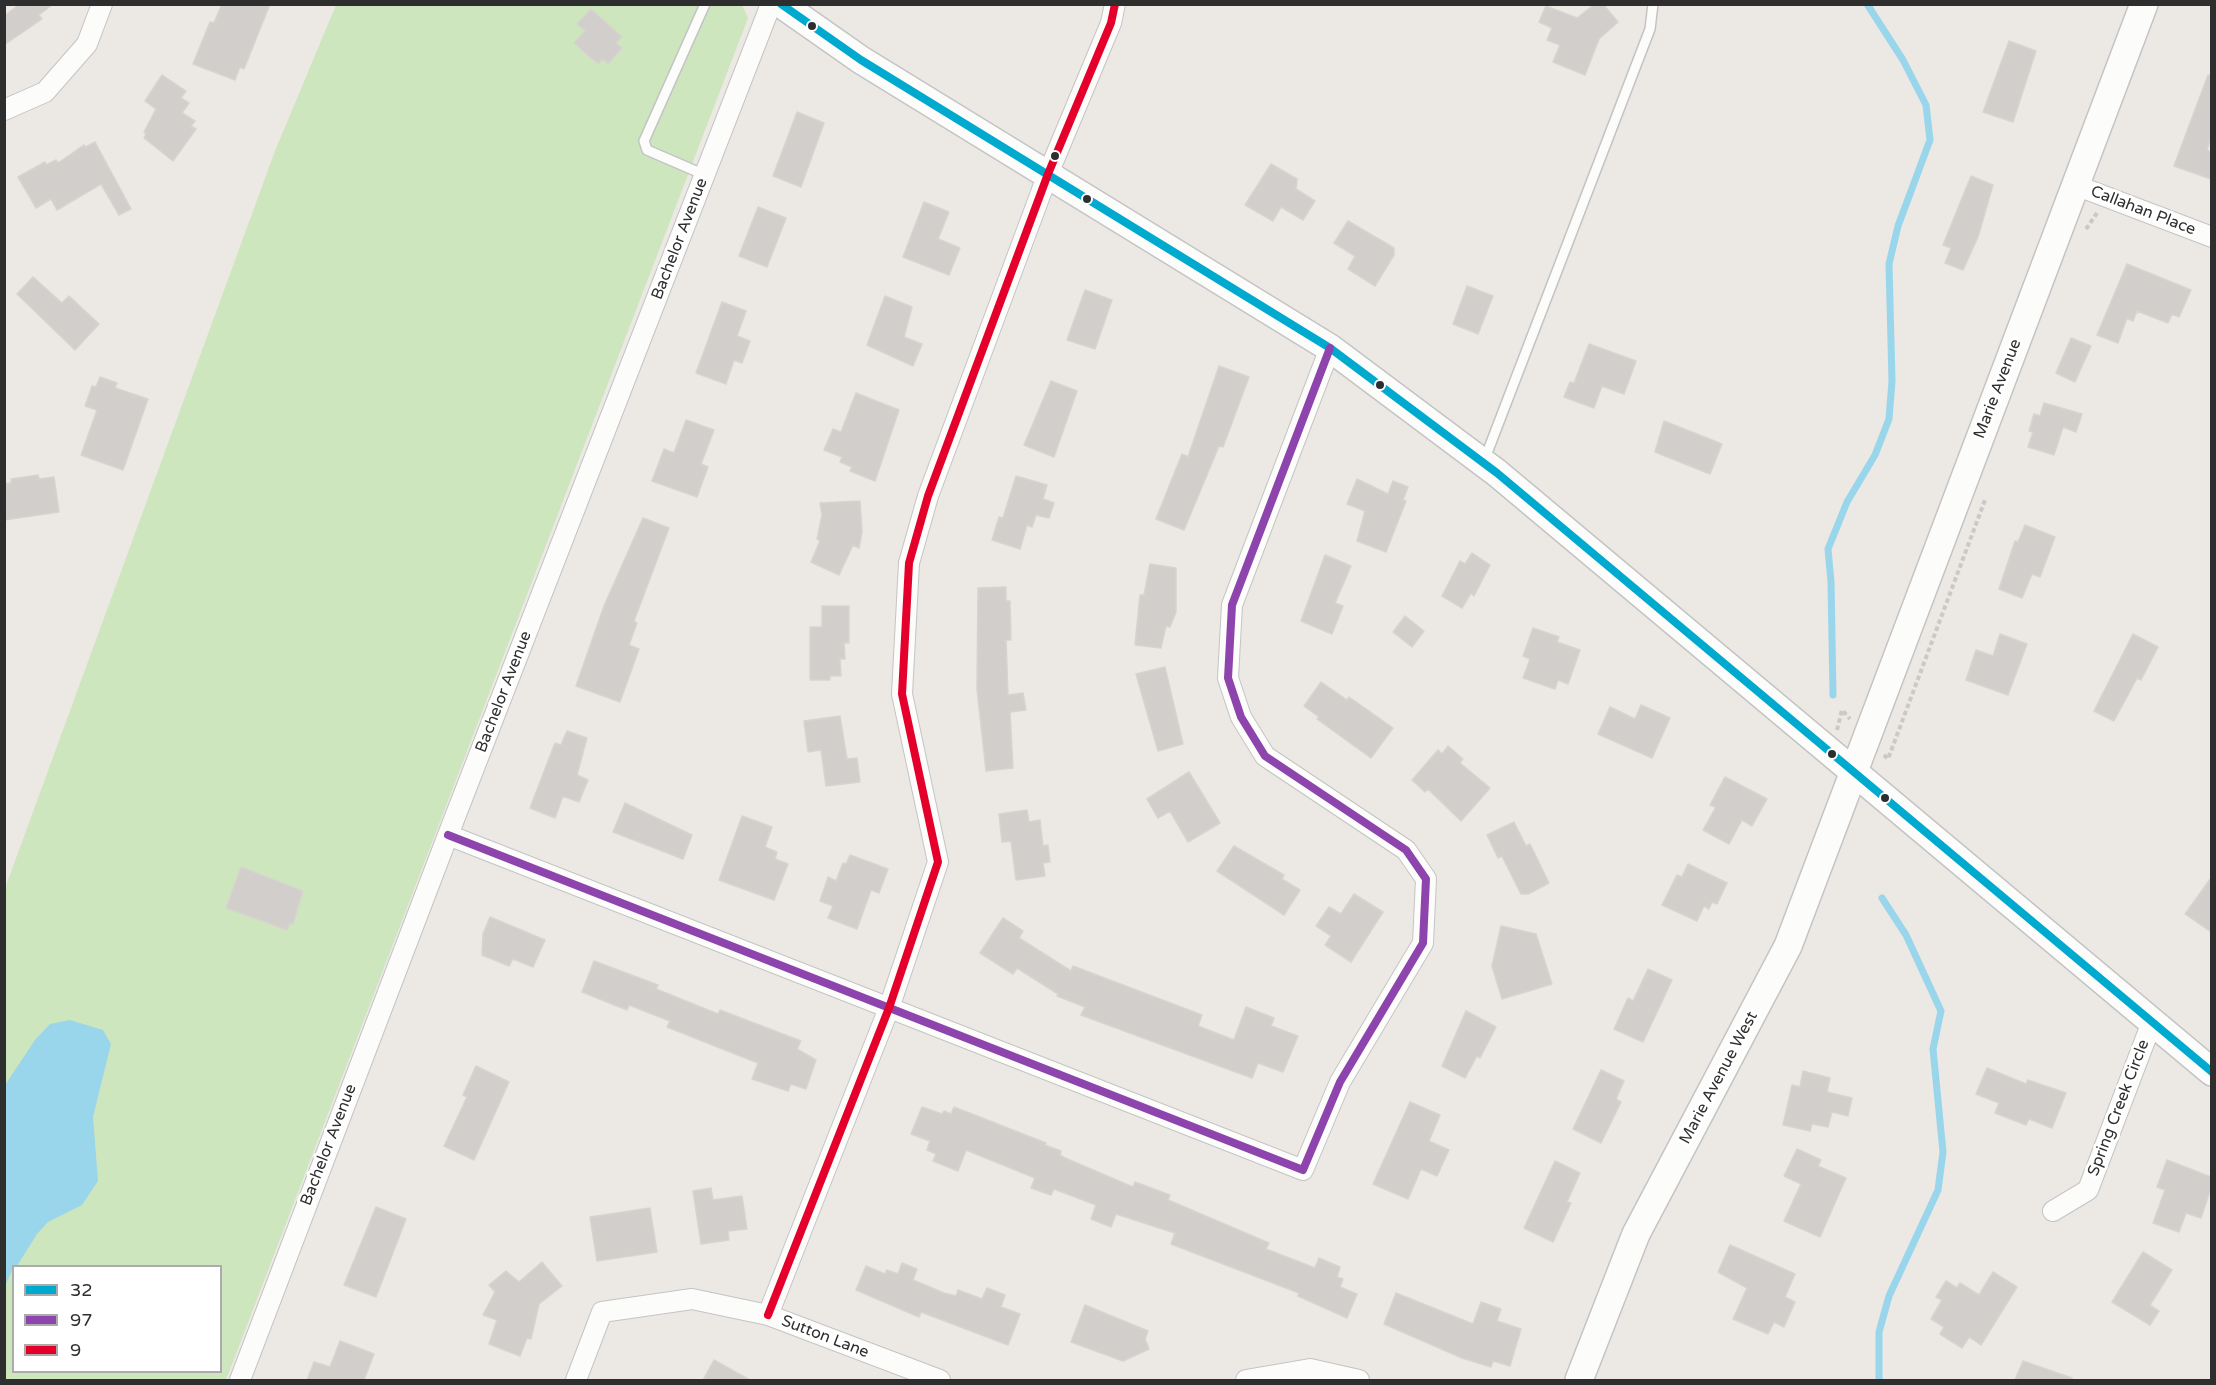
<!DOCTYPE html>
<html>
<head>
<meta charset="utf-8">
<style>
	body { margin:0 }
	#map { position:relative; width:2216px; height:1385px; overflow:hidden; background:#ece8e4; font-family:"Varela Round",sans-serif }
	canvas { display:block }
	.frame { position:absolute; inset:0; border:6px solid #2e2e2e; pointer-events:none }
	.legend { position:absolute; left:12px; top:1265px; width:210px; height:108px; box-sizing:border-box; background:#fff; border:2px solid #ababab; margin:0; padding:8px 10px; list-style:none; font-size:18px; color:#2e2e2e }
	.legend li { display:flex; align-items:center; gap:12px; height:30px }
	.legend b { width:30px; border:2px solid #ababab }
</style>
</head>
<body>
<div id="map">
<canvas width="2216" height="1385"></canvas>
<div class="frame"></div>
<ul class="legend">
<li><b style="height:8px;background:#00a9ce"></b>32</li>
<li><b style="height:8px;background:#8e44ad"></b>97</li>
<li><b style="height:8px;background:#e4002b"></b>9</li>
</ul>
</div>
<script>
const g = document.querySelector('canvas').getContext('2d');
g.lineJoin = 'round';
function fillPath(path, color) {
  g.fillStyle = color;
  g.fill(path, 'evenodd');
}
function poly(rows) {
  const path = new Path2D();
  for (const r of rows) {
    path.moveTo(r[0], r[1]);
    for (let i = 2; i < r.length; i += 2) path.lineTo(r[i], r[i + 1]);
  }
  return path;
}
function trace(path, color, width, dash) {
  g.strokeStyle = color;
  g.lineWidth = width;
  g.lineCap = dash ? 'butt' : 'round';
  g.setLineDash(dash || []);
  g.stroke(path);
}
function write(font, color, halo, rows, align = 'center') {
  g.font = font + ' "Varela Round",sans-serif';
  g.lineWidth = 6;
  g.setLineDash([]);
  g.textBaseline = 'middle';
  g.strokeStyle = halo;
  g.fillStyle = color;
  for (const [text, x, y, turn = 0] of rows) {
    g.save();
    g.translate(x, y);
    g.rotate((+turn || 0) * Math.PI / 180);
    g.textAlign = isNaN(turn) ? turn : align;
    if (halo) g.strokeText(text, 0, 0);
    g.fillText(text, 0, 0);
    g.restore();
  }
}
fillPath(poly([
	[336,5,742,5,748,18,226,1380,5,1380,4,891,275,151],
	[14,1266,220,1266,220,1372,14,1372]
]), '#cee6be');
fillPath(poly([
	[70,1020,103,1030,111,1044,93,1117,98,1181,82,1205,48,1222,37,1234,17,1266,14,1266,5,1286,5,1085,35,1040,50,1024]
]), '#99d6ec');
trace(poly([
	[1833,695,1831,582,1828,549,1847,502,1875,455,1889,419,1892,381,1889,264,1898,226,1930,140,1926,105,1903,60,1867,4],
	[1879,1380,1879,1332,1889,1296,1938,1190,1943,1152,1933,1049,1941,1011,1906,935,1882,898]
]), '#99d6ec', 7);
const building = poly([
	[20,4,53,4,39,15,42,19,4,45,4,16,20,4],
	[222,4,270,4,244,69,240,67,235,80,193,64,210,22,214,23,222,4],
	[1595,4,1603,4,1618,22,1599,39,1585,75,1553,62,1560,45,1547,40,1552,28,1539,22,1546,6,1577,18,1595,4],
	[591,9,622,37,616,43,622,48,608,64,603,59,598,64,574,43,585,31,577,24,591,9],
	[2009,41,2036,51,2013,122,1983,112,2009,41],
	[162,75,186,91,181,98,189,103,182,113,195,121,191,126,196,129,173,161,144,138,146,134,144,132,156,109,145,101,162,75],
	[2208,75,2211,75,2211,137,2207,150,2211,152,2211,179,2174,166,2208,75],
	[797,112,824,123,801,187,773,176,797,112],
	[95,142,131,209,119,215,101,184,57,210,51,199,36,208,18,177,45,162,46,165,56,160,58,163,84,145,86,147,95,142],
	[1271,164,1297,179,1296,189,1315,201,1303,220,1281,207,1273,221,1245,205,1271,164],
	[1971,176,1993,185,1978,237,1963,270,1945,263,1951,248,1943,245,1971,176],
	[924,202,949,212,938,239,960,248,949,275,903,257,924,202],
	[758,207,786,218,767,267,739,256,758,207],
	[1348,221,1394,248,1394,255,1375,286,1348,269,1355,256,1334,243,1348,221],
	[2127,264,2191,290,2179,317,2172,314,2168,323,2137,311,2133,321,2127,318,2118,343,2097,335,2127,264],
	[33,277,62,303,69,296,99,324,75,350,17,294,33,277],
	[1467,286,1493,296,1478,334,1453,324,1467,286],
	[1085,290,1112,300,1095,349,1067,340,1085,290],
	[885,296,912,307,904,337,922,344,913,366,867,345,885,296],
	[722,302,746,311,737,336,750,341,742,363,734,360,726,384,696,373,722,302],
	[2071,338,2091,346,2075,382,2056,373,2071,338],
	[1589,344,1636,361,1624,394,1602,386,1594,408,1564,397,1570,382,1574,383,1589,344],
	[1219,366,1249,377,1223,447,1219,446,1184,530,1156,519,1182,454,1188,457,1219,366],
	[100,377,117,383,115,388,148,399,123,470,81,455,97,410,85,406,92,386,96,387,100,377],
	[1051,381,1077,391,1054,457,1024,445,1051,381],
	[856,393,899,410,875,481,850,471,852,467,840,462,842,457,824,450,833,429,841,432,856,393],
	[2044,403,2082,414,2076,432,2063,427,2054,455,2028,447,2033,432,2029,431,2034,414,2040,416,2044,403],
	[686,420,714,430,701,464,708,467,697,497,652,481,664,449,674,453,686,420],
	[1664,421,1722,444,1710,474,1655,452,1664,421],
	[38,475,39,479,54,477,59,512,4,520,4,484,11,483,11,479,38,475],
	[1016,476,1047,485,1043,499,1054,503,1049,518,1036,515,1032,527,1027,525,1020,549,992,540,999,517,1003,518,1016,476],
	[1357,479,1388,494,1393,481,1408,487,1403,500,1406,501,1386,552,1357,541,1365,511,1347,504,1357,479],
	[860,501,862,532,859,548,853,545,839,575,811,562,820,541,817,539,822,515,820,503,860,501],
	[643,518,669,528,634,621,637,623,629,645,639,649,620,702,576,686,604,606,643,518],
	[2025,525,2055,537,2040,577,2032,574,2022,598,1999,589,2015,541,2018,542,2025,525],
	[1472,553,1490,565,1474,596,1471,593,1462,608,1442,596,1460,561,1465,564,1472,553],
	[1325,555,1351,566,1335,603,1343,606,1332,634,1301,621,1325,555],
	[1150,564,1176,568,1176,612,1170,627,1166,626,1161,648,1135,645,1140,595,1144,595,1150,564],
	[1006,587,1006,601,1010,601,1011,640,1006,640,1008,695,1023,693,1026,710,1010,712,1013,768,986,771,977,689,978,588,1006,587],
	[822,606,849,606,849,643,844,643,845,659,840,659,841,676,830,676,830,680,810,680,810,627,822,627,822,606],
	[1405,616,1424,631,1412,647,1393,632,1405,616],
	[1533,628,1559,637,1557,642,1580,650,1568,684,1558,680,1555,689,1523,678,1530,659,1523,656,1533,628],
	[2000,634,2027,644,2008,695,1966,680,1976,650,1993,656,2000,634],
	[2133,634,2158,647,2141,680,2137,678,2114,721,2094,711,2133,634],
	[1165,667,1183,744,1158,751,1136,674,1165,667],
	[1321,682,1347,700,1349,697,1393,728,1371,758,1317,719,1319,717,1304,706,1321,682],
	[1641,705,1670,718,1652,758,1598,734,1610,707,1635,719,1641,705],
	[840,716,847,759,857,758,860,782,826,786,821,750,808,752,804,721,840,716],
	[567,731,587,738,577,775,588,780,579,802,563,796,555,818,530,808,555,743,561,745,567,731],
	[1448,746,1463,759,1460,763,1490,788,1461,821,1428,789,1425,792,1412,780,1438,750,1442,754,1448,746],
	[1189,772,1220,823,1188,842,1170,811,1158,818,1147,799,1189,772],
	[1725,777,1767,799,1752,826,1742,820,1729,844,1703,830,1716,807,1710,805,1725,777],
	[625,803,692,835,683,859,613,832,625,803],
	[1027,810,1029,822,1040,820,1043,846,1048,845,1050,862,1043,863,1045,876,1016,880,1011,841,1002,842,999,814,1027,810],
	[742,816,772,827,765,847,777,852,775,859,788,864,774,900,719,880,742,816],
	[1514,822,1526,846,1530,844,1549,883,1528,894,1521,894,1502,856,1498,858,1487,835,1514,822],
	[1234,846,1284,875,1282,879,1300,890,1284,915,1217,871,1234,846],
	[850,855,888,869,879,893,871,890,857,929,828,918,833,906,820,901,828,877,836,881,843,863,846,864,850,855],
	[1688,864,1727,883,1717,904,1712,902,1709,909,1704,906,1697,921,1662,905,1677,875,1682,877,1688,864],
	[241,867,303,891,293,924,290,923,287,930,226,908,241,867],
	[2211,878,2211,932,2185,914,2211,878],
	[1354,894,1383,912,1351,962,1325,945,1331,936,1316,926,1329,907,1341,914,1354,894],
	[490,917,545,940,533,967,513,959,509,966,482,955,483,934,490,917],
	[1003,918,1023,931,1019,938,1071,971,1073,966,1202,1015,1198,1026,1234,1040,1246,1007,1274,1018,1271,1026,1298,1036,1283,1072,1258,1063,1252,1078,1081,1015,1085,1007,1057,996,1058,994,1017,968,1013,974,980,953,1003,918],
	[1501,926,1536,934,1552,984,1502,999,1492,966,1501,926],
	[594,961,658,985,656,989,718,1014,720,1010,801,1041,797,1049,816,1060,806,1089,791,1084,788,1091,752,1079,758,1063,667,1027,670,1021,629,1005,627,1010,582,992,594,961],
	[1648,969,1672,980,1643,1042,1614,1029,1628,998,1633,1001,1648,969],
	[1466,1011,1496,1027,1480,1058,1477,1056,1465,1078,1442,1066,1466,1011],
	[476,1066,509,1082,474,1160,444,1146,467,1097,463,1095,476,1066],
	[1987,1068,2026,1084,2028,1080,2066,1093,2052,1128,2029,1119,2026,1125,1995,1113,1999,1103,1976,1094,1987,1068],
	[1601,1070,1624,1081,1616,1099,1621,1102,1601,1143,1573,1129,1601,1070],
	[1803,1071,1830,1078,1827,1092,1852,1098,1848,1116,1832,1112,1828,1127,1812,1124,1810,1131,1783,1125,1792,1085,1800,1087,1803,1071],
	[1410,1102,1440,1115,1429,1141,1449,1150,1437,1176,1421,1169,1408,1199,1373,1184,1410,1102],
	[922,1107,942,1114,944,1111,951,1114,954,1107,1046,1143,1045,1145,1061,1151,1060,1155,1065,1158,1133,1187,1135,1182,1170,1195,1168,1200,1269,1243,1266,1249,1315,1268,1319,1258,1340,1267,1337,1277,1343,1279,1340,1287,1357,1294,1347,1318,1298,1296,1299,1293,1171,1244,1175,1233,1116,1214,1111,1227,1091,1219,1096,1205,1054,1189,1051,1195,1031,1188,1035,1178,966,1150,958,1171,933,1161,936,1154,927,1150,930,1141,911,1134,922,1107],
	[1797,1149,1821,1160,1818,1166,1846,1178,1820,1237,1784,1221,1801,1184,1784,1176,1797,1149],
	[2167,1160,2211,1177,2211,1188,2201,1218,2186,1213,2179,1232,2153,1223,2165,1190,2157,1187,2167,1160],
	[1555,1161,1580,1173,1567,1202,1571,1203,1553,1242,1524,1228,1555,1161],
	[711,1188,713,1200,742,1196,747,1229,728,1231,729,1240,701,1244,693,1191,711,1188],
	[376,1207,406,1219,376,1297,344,1285,376,1207],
	[650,1208,657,1252,597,1261,590,1217,650,1208],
	[1730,1245,1795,1274,1785,1297,1795,1302,1784,1327,1774,1322,1768,1334,1733,1319,1747,1288,1718,1272,1730,1245],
	[2143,1252,2172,1270,2150,1305,2159,1311,2150,1325,2112,1302,2143,1252],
	[542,1262,562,1286,539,1304,531,1339,527,1338,520,1356,489,1344,497,1320,483,1315,495,1292,489,1285,506,1271,519,1282,542,1262],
	[902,1263,917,1269,913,1280,944,1293,956,1296,958,1290,982,1299,987,1288,1005,1295,1001,1307,1020,1314,1008,1345,921,1312,919,1317,856,1290,866,1266,885,1274,887,1270,898,1274,902,1263],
	[1993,1272,2017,1287,1981,1345,1969,1337,1962,1348,1940,1334,1944,1327,1931,1319,1942,1300,1936,1297,1946,1281,1957,1288,1960,1283,1979,1295,1993,1272],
	[1396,1293,1473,1324,1481,1302,1501,1309,1497,1321,1521,1329,1510,1366,1493,1361,1491,1367,1462,1358,1384,1324,1396,1293],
	[1085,1305,1148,1331,1145,1339,1149,1349,1123,1361,1071,1342,1085,1305],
	[340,1341,374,1354,364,1380,307,1380,314,1362,330,1367,340,1341],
	[714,1360,750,1380,703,1380,714,1360],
	[2023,1361,2072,1378,2072,1380,2015,1380,2023,1361]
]);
fillPath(building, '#d1cecb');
trace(building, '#d7d4d0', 1.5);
const lane = poly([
	[705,175,647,150,644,141,705,4],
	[1484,461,1650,29,1653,4]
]);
const street = poly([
	[4,110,45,92,87,44,102,4],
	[2075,185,2212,237],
	[448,835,1303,1170,1340,1082,1423,943,1426,879,1406,850,1265,756,1241,717,1228,678,1232,605,1330,348],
	[2053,1211,2088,1190,2152,1022],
	[768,1315,889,1008,938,862,902,694,909,563,928,496,1048,174,1111,23,1115,4],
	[240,1380,448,835,771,4],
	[576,1380,602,1312,692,1299,768,1315,940,1380],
	[1246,1380,1310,1369,1359,1380]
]);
const secondary = poly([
	[781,4,861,60,1330,348,1497,473,2212,1072],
	[1579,1380,1636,1234,1788,946,2144,4]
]);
trace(lane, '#c5c4c5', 12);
trace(street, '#c5c4c5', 22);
trace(secondary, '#c5c4c5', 30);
trace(poly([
	[2086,229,2097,213],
	[1837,730,1842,710,1850,719],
	[1884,755,1888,759,1985,500]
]), '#c9c9c8', 4, [4.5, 3]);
trace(lane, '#fcfcfb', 9);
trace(street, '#fcfcfb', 20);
trace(secondary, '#fcfcfb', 27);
trace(poly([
	[781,4,861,60,1330,348,1497,473,2212,1072]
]), '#00a9ce', 8);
trace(poly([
	[448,835,1303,1170,1340,1082,1423,943,1426,879,1406,850,1265,756,1241,717,1228,678,1232,605,1330,348]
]), '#8e44ad', 8);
trace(poly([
	[768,1315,889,1008,938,862,902,694,909,563,928,496,1048,174,1111,23,1115,4]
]), '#e4002b', 8);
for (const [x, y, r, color] of [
	[812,26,5,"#2e2e2e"],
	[1055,156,5,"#2e2e2e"],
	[1087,199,5,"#2e2e2e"],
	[1380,385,5,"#2e2e2e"],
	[1832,754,5,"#2e2e2e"],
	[1885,798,5,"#2e2e2e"]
]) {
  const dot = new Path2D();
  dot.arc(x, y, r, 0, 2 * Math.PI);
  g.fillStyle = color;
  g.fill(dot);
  trace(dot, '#fff', 2);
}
write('16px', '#2e2e2e', '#fff', [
	["Callahan Place",2143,211,21],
	["Bachelor Avenue",680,239,-69],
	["Marie Avenue",1998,389,-69],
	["Bachelor Avenue",504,692,-69],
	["Marie Avenue West",1719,1078,-62],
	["Spring Creek Circle",2119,1108,-69],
	["Bachelor Avenue",329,1145,-69],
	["Sutton Lane",825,1337,21]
]);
</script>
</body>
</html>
